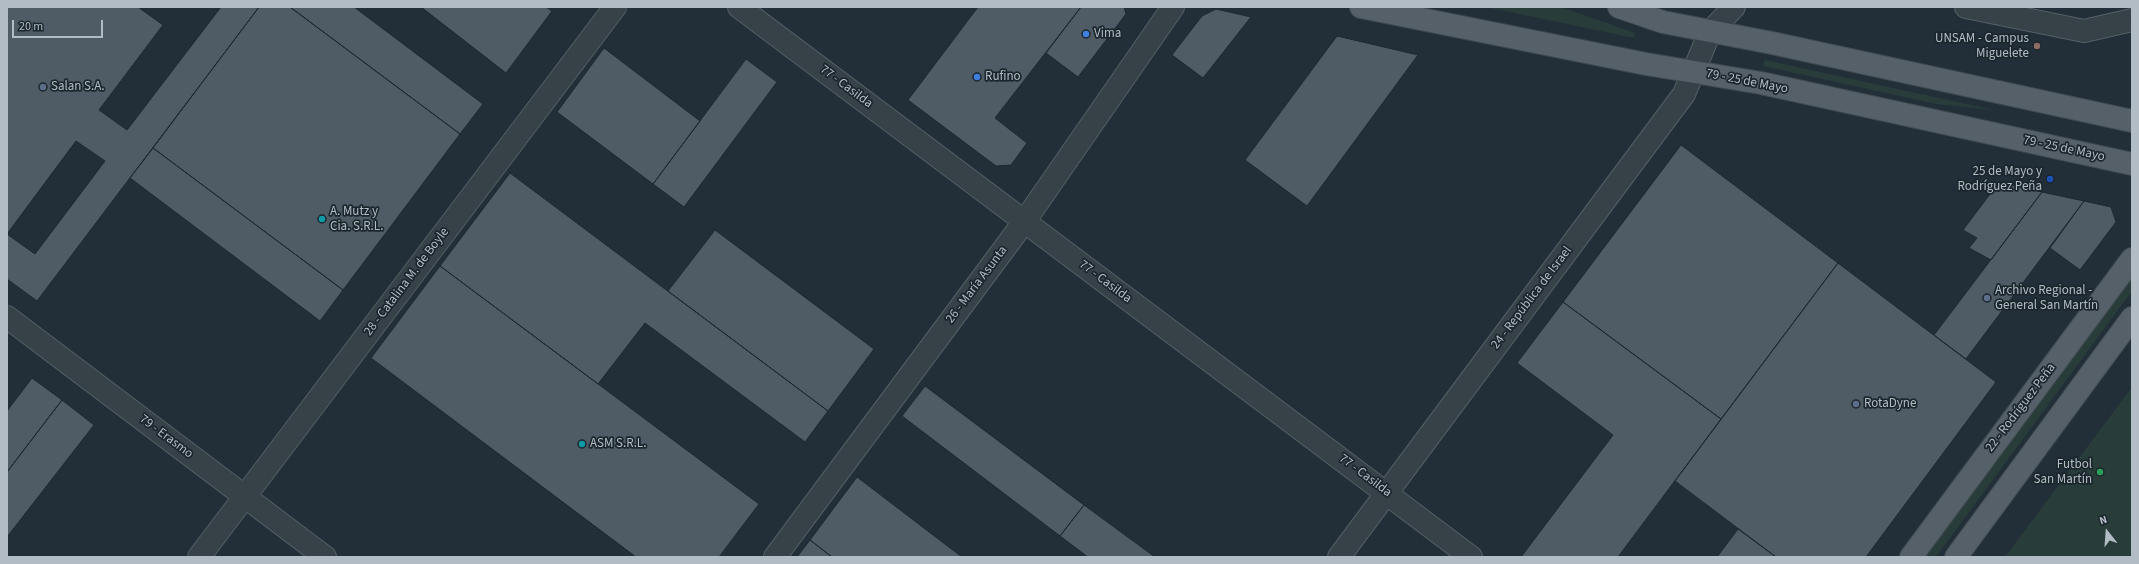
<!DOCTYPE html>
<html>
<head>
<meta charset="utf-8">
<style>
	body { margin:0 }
	#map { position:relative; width:2139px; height:564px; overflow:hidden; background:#232f38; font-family:"Source Sans 3",sans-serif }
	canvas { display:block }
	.frame { position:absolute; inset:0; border:8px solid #b2bcc4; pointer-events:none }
	.north { position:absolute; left:2087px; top:512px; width:40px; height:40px; -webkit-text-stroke:3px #1c262d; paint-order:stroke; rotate:343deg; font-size:11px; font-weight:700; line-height:16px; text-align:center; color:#b2bcc4 }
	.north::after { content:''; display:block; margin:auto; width:14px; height:18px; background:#b2bcc4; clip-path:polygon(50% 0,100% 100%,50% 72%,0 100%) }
	.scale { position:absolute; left:12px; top:20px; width:91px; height:18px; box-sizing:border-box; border:2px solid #b2bcc4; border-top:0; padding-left:5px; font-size:12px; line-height:14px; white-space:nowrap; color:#b2bcc4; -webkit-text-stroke:3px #1c262d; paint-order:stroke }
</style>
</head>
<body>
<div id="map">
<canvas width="2139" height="564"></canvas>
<div class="frame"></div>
<div class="north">N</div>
<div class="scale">20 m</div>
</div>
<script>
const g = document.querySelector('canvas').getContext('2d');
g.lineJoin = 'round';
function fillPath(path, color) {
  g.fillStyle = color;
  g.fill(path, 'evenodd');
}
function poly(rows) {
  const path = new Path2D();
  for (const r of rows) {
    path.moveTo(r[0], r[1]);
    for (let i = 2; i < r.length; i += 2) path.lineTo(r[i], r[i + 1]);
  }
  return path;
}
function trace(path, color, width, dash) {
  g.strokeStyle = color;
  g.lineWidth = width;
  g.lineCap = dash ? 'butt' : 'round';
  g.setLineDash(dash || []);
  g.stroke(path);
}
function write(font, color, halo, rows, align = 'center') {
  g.font = font + ' "Source Sans 3",sans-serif';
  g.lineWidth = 3.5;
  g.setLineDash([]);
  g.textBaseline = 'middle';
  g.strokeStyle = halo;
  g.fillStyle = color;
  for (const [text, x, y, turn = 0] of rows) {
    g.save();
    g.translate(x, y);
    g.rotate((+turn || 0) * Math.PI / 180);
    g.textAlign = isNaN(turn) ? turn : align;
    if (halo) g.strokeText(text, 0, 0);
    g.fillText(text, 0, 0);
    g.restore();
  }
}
fillPath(poly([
	[1486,7,1561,7,1635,33,1634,38],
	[1765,60,1994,110,1936,104,1763,66],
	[2132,278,2132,291,1936,557,1923,557],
	[2132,387,2132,557,2005,557]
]), '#283d3a');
const building = poly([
	[7,7,138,7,163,25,99,110,127,130,221,7,259,7,37,301,7,279,7,234,35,254,105,161,76,141,7,234,7,7],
	[259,7,290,7,460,134,343,290,153,148,259,7],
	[290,7,354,7,483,104,460,134,290,7],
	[421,7,546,7,552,11,506,73,421,7],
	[978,7,1081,7,995,118,1027,143,1011,165,996,166,908,100,978,7],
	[1081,7,1124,7,1126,14,1078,77,1046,53,1081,7],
	[1216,9,1251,17,1203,78,1172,55,1202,16,1216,9],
	[1337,36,1418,55,1307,206,1245,160,1337,36],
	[604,48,700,121,653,184,557,112,604,48],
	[746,59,777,82,684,207,653,184,746,59],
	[1681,145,1838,263,1721,419,1563,302,1681,145],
	[153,148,343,290,320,321,130,178,153,148],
	[510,173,828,411,805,442,645,323,598,384,440,266,510,173],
	[1999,182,2042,192,1991,260,1969,248,1977,238,1963,230,1999,182],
	[2042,192,2084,201,1966,359,1934,335,2042,192],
	[2084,201,2111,207,2116,222,2080,270,2050,248,2084,201],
	[715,230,874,349,828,411,668,291,715,230],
	[1838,263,1996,382,1866,557,1776,557,1675,481,1838,263],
	[440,266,759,504,719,557,636,557,371,358,440,266],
	[1563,302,1721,419,1618,557,1521,557,1613,435,1517,363,1563,302],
	[32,378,62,400,7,472,7,411,32,378],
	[925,386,1084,505,1060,536,902,416,925,386],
	[62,400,94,425,7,537,7,472,62,400],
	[857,477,962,557,832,557,810,540,857,477],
	[1084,505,1155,557,1088,557,1060,536,1084,505],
	[1738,529,1776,557,1717,557,1738,529],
	[810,540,832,557,797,557,810,540]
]);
fillPath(building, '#4f5c66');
trace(building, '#1e282f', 1);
const minor = poly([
	[739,7,1471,557],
	[1966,7,2084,31,2132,20],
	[7,317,325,557],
	[199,557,615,7],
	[775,557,1024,222,1173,7],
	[1339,557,1684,94,1710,32,1734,7]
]);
const major = poly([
	[1361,7,1646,64,1761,83,2132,164],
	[1619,7,1663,22,1772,43,2132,121],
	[1911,557,2132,259],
	[1956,557,2132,318]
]);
trace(minor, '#555f66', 24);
trace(major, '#404a51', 24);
trace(minor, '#374148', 22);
trace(major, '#556068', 22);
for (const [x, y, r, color] of [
	[1086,34,4,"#3f7fe0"],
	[2037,46,4,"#8d6e63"],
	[977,77,4,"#3f7fe0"],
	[43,87,4,"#5c6f8a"],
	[2050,179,4,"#1a4fb4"],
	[322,219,4,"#0f9aa8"],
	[1987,298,4,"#5c6f8a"],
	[1856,404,4,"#5c6f8a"],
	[582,444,4,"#0f9aa8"],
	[2100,472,4,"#2e9e5b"]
]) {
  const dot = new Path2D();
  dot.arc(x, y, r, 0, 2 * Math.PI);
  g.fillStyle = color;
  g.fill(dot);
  trace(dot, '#1c262d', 1.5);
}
write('13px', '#b2bcc4', '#1c262d', [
	["Vima",1094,34],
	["UNSAM - Campus",2029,39,"right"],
	["Miguelete",2029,54,"right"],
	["Rufino",985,77],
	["Salan S.A.",51,87],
	["25 de Mayo y",2042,172,"right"],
	["Rodríguez Peña",2042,187,"right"],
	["A. Mutz y",330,212],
	["Cia. S.R.L.",330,227],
	["Archivo Regional -",1995,291],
	["General San Martín",1995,306],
	["RotaDyne",1864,404],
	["ASM S.R.L.",590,444],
	["Futbol",2092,465,"right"],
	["San Martín",2092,480,"right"]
], 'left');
write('13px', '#b2bcc4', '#1c262d', [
	["79 - 25 de Mayo",1747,82,11],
	["77 - Casilda",846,87,37],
	["79 - 25 de Mayo",2064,149,12],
	["28 - Catalina M. de Boyle",407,282,-53],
	["77 - Casilda",1105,282,37],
	["26 - María Asunta",977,285,-53],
	["24 - República de Israel",1532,298,-53],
	["22 - Rodríguez Peña",2021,408,-53],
	["79 - Erasmo",166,437,37],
	["77 - Casilda",1365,476,37]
]);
</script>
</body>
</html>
